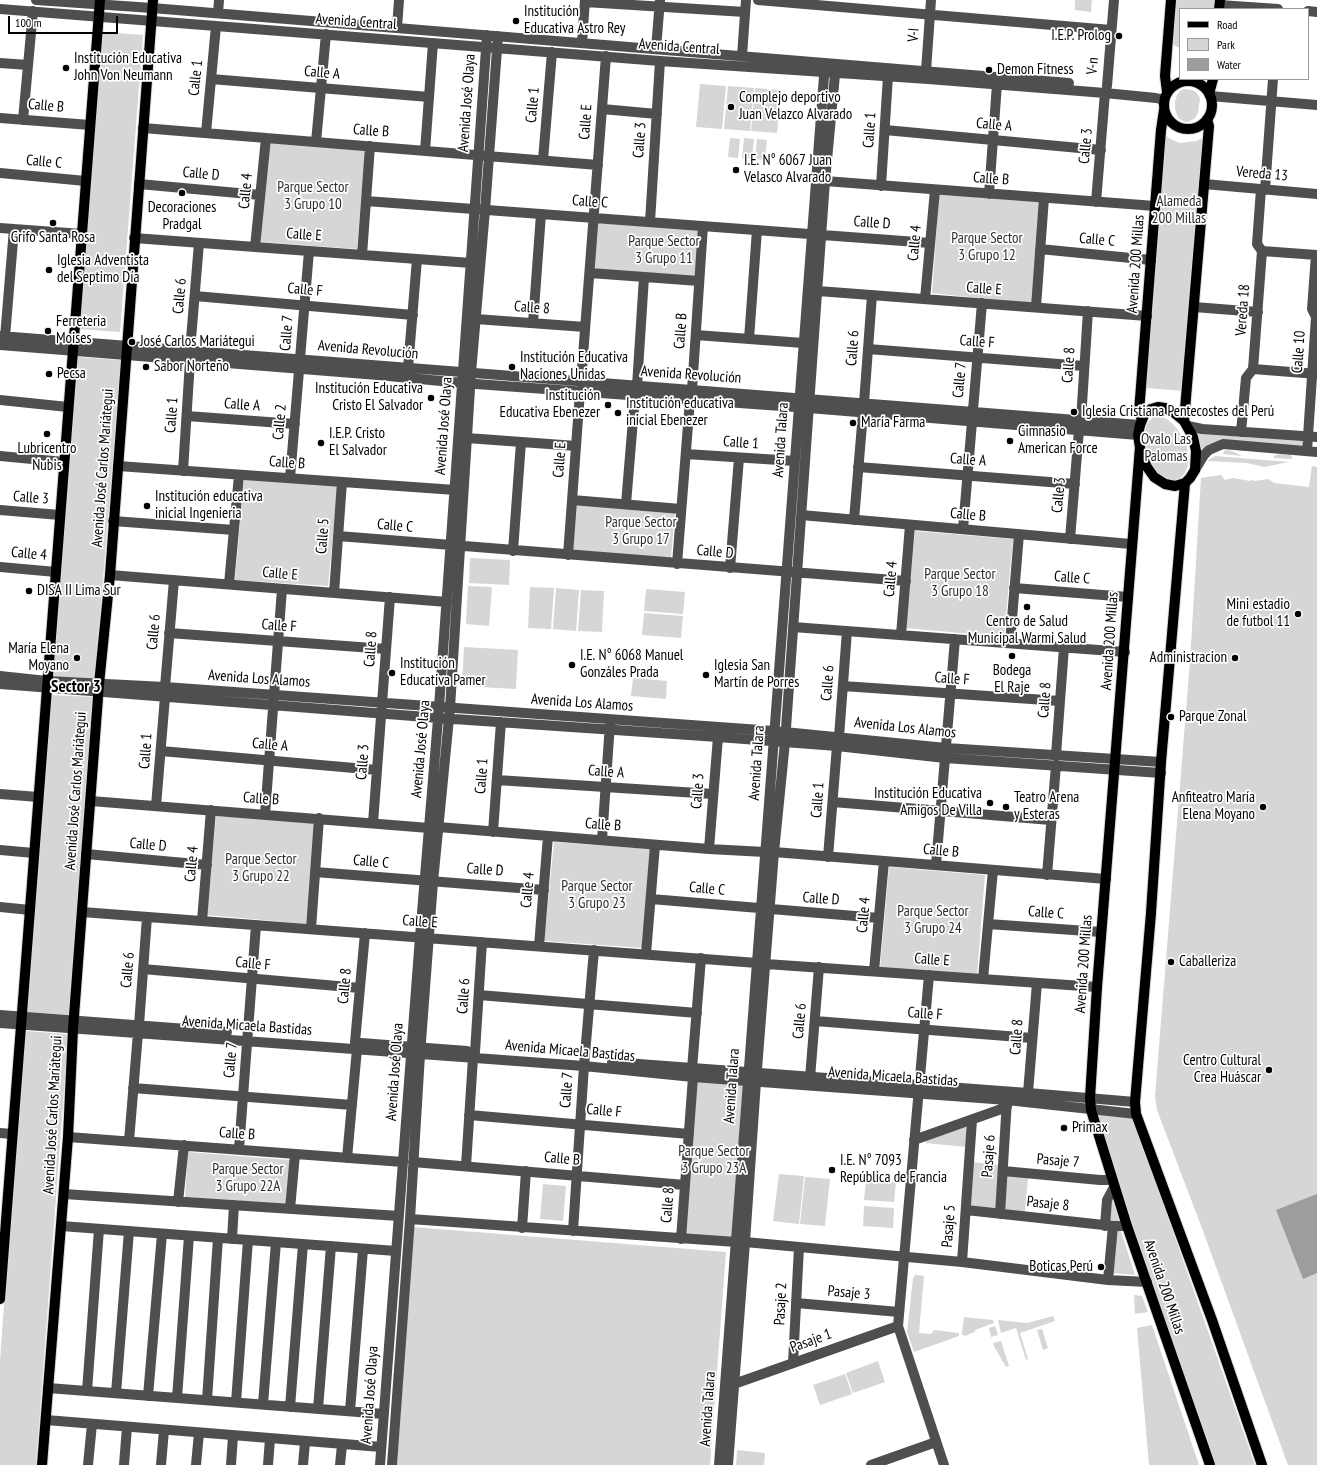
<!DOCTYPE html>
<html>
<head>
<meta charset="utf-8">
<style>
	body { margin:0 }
	#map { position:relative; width:1317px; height:1465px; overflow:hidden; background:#fff; font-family:"PT Sans Narrow",sans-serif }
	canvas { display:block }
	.legend { position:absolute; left:1179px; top:8px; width:130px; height:72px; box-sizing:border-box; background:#fff; border:1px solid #999; margin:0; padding:5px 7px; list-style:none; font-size:12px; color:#000 }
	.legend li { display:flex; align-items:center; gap:8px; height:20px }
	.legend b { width:20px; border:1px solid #999 }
	.scale { position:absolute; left:8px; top:16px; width:110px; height:18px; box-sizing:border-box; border:2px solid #000; border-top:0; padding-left:5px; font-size:12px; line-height:14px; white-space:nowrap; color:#000; -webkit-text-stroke:3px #fff; paint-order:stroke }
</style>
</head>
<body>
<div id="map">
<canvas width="1317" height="1465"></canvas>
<ul class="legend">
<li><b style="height:5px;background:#000"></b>Road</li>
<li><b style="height:11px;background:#d6d6d6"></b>Park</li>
<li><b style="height:11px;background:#9d9d9d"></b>Water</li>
</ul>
<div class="scale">100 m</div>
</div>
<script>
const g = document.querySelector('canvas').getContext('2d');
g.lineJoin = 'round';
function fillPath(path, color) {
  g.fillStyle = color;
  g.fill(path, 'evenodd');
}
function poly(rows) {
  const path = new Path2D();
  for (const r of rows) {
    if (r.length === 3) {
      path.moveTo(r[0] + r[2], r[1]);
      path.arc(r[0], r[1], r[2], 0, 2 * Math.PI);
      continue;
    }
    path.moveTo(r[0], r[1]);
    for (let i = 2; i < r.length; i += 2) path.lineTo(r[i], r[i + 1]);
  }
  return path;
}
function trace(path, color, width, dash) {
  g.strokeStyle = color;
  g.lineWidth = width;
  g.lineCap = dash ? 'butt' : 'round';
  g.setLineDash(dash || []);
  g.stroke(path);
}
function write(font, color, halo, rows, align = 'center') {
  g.font = font + ' "PT Sans Narrow",sans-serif';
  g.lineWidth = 3.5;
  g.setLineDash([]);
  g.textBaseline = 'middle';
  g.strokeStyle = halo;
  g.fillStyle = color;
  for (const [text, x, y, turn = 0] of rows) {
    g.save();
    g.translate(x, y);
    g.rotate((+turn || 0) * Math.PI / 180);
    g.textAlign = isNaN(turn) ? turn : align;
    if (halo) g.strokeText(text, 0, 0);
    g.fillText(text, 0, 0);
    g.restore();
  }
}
fillPath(poly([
	[1075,0,1092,0,1091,12,1075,10],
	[1176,0,1217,0,1216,9,1180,9,1180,48,1175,46,1173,43],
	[102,32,143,35,120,332,78,329],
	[700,84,726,86,722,129,696,127],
	[728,86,754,88,750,131,724,129],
	[755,88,781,90,777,133,751,131],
	[1184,89,1192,90,1196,92,1200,98,1198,113,1195,118,1188,122,1185,122,1178,118,1175,109,1175,102,1177,95,1180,91],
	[1165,135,1170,139,1180,143,1196,141,1204,137,1184,391,1145,388],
	[730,138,740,139,738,158,728,157],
	[744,138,754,139,752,159,742,158],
	[757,139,767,140,765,160,755,159],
	[268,143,365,150,357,249,260,242],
	[939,194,1040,201,1033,304,932,293],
	[597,223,699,229,695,277,594,271],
	[77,357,121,360,95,678,92,681,55,678,52,674],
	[1157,416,1161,416,1167,419,1174,425,1185,440,1189,456,1188,465,1185,473,1178,480,1169,480,1158,474,1147,455,1145,448,1145,431,1147,424,1153,417],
	[1196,433,1220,435,1302,441,1301,448,1211,446,1200,451],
	[1228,450,1232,451,1242,456,1223,454,1224,451],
	[1281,454,1291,455,1293,458,1291,459,1273,458,1275,455],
	[1215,456,1289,462,1264,467,1247,463,1207,461],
	[1312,466,1317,467,1317,1465,1288,1465,1203,1231,1157,1110,1155,1096,1190,661,1201,478,1221,475,1225,480,1233,478,1250,481,1251,480,1255,481,1268,479,1274,483,1309,487],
	[244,478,338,486,328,586,235,580],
	[576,504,675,511,671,558,573,550],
	[915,531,1013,539,1004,637,906,628],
	[470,558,510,560,509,585,469,583],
	[468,586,492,587,489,626,466,624],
	[530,587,554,588,551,629,528,628],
	[556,588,579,590,576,631,553,629],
	[646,589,685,592,683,614,644,611],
	[581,590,604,591,602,632,578,631],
	[644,613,683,616,681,638,642,635],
	[464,647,518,650,516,689,462,686],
	[633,678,667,681,666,699,631,696],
	[51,695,94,697,71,1015,26,1012],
	[216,816,314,823,307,924,207,915],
	[554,842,650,849,642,948,544,941],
	[889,867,985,875,977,975,880,968],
	[26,1031,65,1034,68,1037,36,1465,0,1465,0,1361,23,1034],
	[696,1082,743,1085,731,1239,684,1235],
	[1094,1114,1133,1118,1255,1465,1215,1465,1116,1182],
	[966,1127,966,1147,925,1143,927,1140],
	[188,1152,290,1160,287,1204,185,1197],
	[971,1162,1001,1165,998,1211,967,1209],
	[779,1174,804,1176,799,1224,773,1221],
	[1007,1176,1028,1178,1025,1212,1004,1211],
	[805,1177,830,1179,825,1226,800,1224],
	[866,1180,896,1182,894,1202,864,1200],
	[543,1184,566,1186,563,1221,540,1219],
	[1113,1199,1114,1199,1117,1207,1119,1222,1108,1223,1110,1205],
	[864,1206,894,1208,893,1228,863,1226],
	[413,1227,726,1252,710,1465,397,1465],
	[1120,1228,1135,1275,1111,1273,1116,1229],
	[915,1275,924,1276,919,1333,931,1334,934,1330,959,1333,959,1336,914,1352,907,1332,913,1278],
	[1134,1295,1142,1296,1148,1312,1135,1314],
	[1053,1316,1055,1321,1020,1333,1028,1359,1026,1360,1016,1328,1001,1333,998,1320,1027,1323],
	[964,1317,993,1320,994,1323,975,1330,975,1332,965,1336,964,1335,962,1335,962,1333],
	[1152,1325,1199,1465,1149,1465,1137,1328],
	[995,1326,998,1335,991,1337,989,1328],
	[1042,1329,1048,1348,1043,1350,1037,1330],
	[1001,1341,1009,1366,1006,1367,995,1348,993,1343],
	[878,1361,885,1382,853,1393,846,1373],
	[845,1374,852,1394,820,1405,813,1385],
	[737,1450,765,1453,764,1465,736,1465]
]), '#d6d6d6');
fillPath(poly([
	[1317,1194,1317,1273,1303,1279,1276,1210]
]), '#9d9d9d');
const major = poly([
	[1219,9,1220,0],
	[1188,105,24],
	[1167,92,1165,76,1171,0],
	[1209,94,1213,79],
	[1158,407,1165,408,1173,412,1184,421,1193,437,1196,451,1195,470,1190,478,1185,483,1175,486,1165,484,1154,477,1147,467,1141,454,1138,435,1140,425,1145,413,1151,409,1158,407],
	[1142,420,1139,412,1161,130,1164,110],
	[1184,421,1209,126,1207,119],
	[1140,447,1097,987,1090,1098,1091,1110,1127,1226,1210,1465],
	[1185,483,1161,762,1151,913,1135,1102,1136,1114,1212,1320,1262,1465],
	[0,1299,100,0],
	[42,1465,68,1137,73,1029,99,684,110,575,153,0]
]);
trace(major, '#dbdbdb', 12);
trace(poly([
	[36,0,152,8,1069,83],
	[758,0,1111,30],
	[585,2,745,12],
	[1220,5,1278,9],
	[0,9,660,61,928,79,1105,93,1156,98,1164,100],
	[1308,11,1317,12],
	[218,13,219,0],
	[397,28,399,0],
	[582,43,585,0],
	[656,49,660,0],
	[742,56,746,0],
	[0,63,28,65],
	[926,71,931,0],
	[211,79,429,97],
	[1107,86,1114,0],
	[1210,96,1317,105],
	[602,109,657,114],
	[0,118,90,125],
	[23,120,33,11],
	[143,128,598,165],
	[885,130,1101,150],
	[206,133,216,26],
	[316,142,326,34],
	[425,151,433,43],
	[543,160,552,52],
	[0,173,86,181],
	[825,181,1155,206],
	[139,184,260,195],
	[1204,184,1317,194],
	[881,186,888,76],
	[1265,190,1273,79],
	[989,194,997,84],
	[366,201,930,243],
	[1096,202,1105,93],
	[650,222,660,61],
	[0,228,82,234],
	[134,238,471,263],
	[255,247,266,138],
	[1040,249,1151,260],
	[1262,251,1317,255],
	[362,255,370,146],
	[590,273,699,281],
	[818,291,1147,316],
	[195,296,413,315],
	[925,299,935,190],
	[1036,307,1044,198],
	[1194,307,1258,312],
	[476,319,585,327],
	[533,323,541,214],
	[696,335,803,343],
	[0,336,1140,425],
	[5,337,14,229],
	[749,339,757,230],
	[0,345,378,375,462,383,809,408,1138,435],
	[868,349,1084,366],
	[190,351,199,243],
	[408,368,417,259],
	[1253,369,1317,374],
	[581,382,606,56],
	[692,390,703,226],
	[0,400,68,407],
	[864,403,872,295],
	[187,416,295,424],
	[1081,420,1088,311],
	[1188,426,1202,429,1317,437],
	[1241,432,1246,378,1253,369,1262,251,1257,244,1261,189],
	[467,438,576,446],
	[1307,451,1316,317,1312,309,1316,255],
	[686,454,795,461],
	[0,456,64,462],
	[118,466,455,490],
	[858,467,1075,484],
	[1195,470,1204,455,1209,450,1223,444,1317,452],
	[183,471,190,361],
	[290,478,309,251],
	[572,500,681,509],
	[626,504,635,396,637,386,644,277],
	[0,510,60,515],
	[801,515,1131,544],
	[854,520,863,413],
	[113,521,234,530],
	[963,529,982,303],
	[338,536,906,581],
	[1070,539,1079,430],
	[513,551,521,442],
	[568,555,580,392],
	[677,564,690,400],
	[0,567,56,572],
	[730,568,739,458],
	[110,575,447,602],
	[229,584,239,475],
	[1014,588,1128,597],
	[334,593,342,482],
	[793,627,1125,652],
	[169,633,386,649],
	[901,635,910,525],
	[1010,643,1019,534],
	[0,676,47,681,165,687,774,731,946,748,1161,762],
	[0,684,439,718,718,737,837,746,945,758,1161,773],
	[843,686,1060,701],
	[165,687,174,580],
	[839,737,847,631],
	[161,751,377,770],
	[1056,755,1064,647],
	[497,780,713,794],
	[0,794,38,797],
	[91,801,429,828],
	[833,802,1051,820],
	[156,806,165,697],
	[265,815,282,589],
	[373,823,390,597],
	[438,827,709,849,765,852],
	[493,832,501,722],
	[602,840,610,723],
	[709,849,718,737],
	[0,850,34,853],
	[774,852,1106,879],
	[86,854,207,865],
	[828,857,837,746],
	[936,865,955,639],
	[315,872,544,890],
	[1047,875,1056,765],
	[651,899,879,918],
	[0,907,30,910],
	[82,912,757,963],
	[202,921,211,810],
	[988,924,1101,932],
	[311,929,319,818],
	[539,946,548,836],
	[646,954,655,845],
	[766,964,1097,987],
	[143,969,360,988],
	[874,971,884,861],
	[929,975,898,1326,944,1465],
	[983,979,993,870],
	[479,995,697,1013],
	[0,1015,227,1032],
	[815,1021,1032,1038],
	[0,1023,584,1066,693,1077,1007,1100,1136,1114],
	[139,1025,147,917],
	[355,1042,365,933],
	[361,1043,467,1051],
	[475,1052,482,942],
	[612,1062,1028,1093,1135,1102],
	[692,1069,701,958],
	[810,1078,819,967],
	[133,1088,352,1105],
	[1028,1093,1037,983],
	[469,1115,689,1134],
	[0,1133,12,1134],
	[68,1137,403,1162],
	[914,1140,1007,1107],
	[129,1141,138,1033],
	[239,1149,256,925],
	[347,1158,357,1049],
	[413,1162,685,1185],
	[466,1166,473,1058],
	[1003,1171,1100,1180,1112,1180],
	[64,1194,399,1216],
	[178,1202,184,1145],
	[290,1209,295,1154],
	[966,1210,1113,1226,1127,1226],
	[1000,1214,1007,1100],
	[410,1219,736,1242],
	[61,1226,396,1251],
	[1105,1226,1107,1200,1114,1187],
	[522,1228,526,1171],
	[573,1231,584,1066,594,950],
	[232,1239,234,1205],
	[681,1239,693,1077],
	[745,1242,962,1262,1108,1280,1147,1282],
	[962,1262,972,1120],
	[1108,1280,1113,1226],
	[796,1303,899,1312],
	[793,1363,799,1247],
	[734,1384,898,1326],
	[48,1388,384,1414],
	[87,1391,99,1229],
	[116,1393,129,1231],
	[148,1396,162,1234],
	[177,1398,189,1236],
	[207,1400,218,1238],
	[236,1402,248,1240],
	[263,1404,276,1242],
	[290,1407,303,1244],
	[318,1409,331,1246],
	[350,1411,363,1249],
	[46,1420,381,1447],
	[88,1465,92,1424],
	[124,1465,127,1427],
	[161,1465,164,1430],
	[196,1465,199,1433],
	[231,1465,233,1436],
	[268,1465,270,1439],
	[303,1465,305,1442],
	[340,1465,342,1445],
	[380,1465,420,937,439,707,487,35],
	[392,1465,410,1219,420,1055,433,882,450,708,471,373,485,210,498,36],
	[719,1465,825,63],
	[728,1465,745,1242,756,1082,774,852,785,742,825,181,836,64],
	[871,1465,936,1442]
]), '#4f4f4f', 10);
trace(major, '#000', 10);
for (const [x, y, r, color] of [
	[516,21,4,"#000"],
	[1119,36,4,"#000"],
	[66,68,4,"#000"],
	[989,70,4,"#000"],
	[731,107,4,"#000"],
	[736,170,4,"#000"],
	[182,193,4,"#000"],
	[53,223,4,"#000"],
	[49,270,4,"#000"],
	[48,331,4,"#000"],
	[132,342,4,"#000"],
	[146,367,4,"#000"],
	[512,367,4,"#000"],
	[49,374,4,"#000"],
	[431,398,4,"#000"],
	[608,405,4,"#000"],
	[1074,412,4,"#000"],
	[618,413,4,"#000"],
	[853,423,4,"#000"],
	[47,434,4,"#000"],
	[1010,441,4,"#000"],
	[321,443,4,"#000"],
	[147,506,4,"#000"],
	[29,591,4,"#000"],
	[1027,607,4,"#000"],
	[1298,614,4,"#000"],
	[1012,656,4,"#000"],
	[77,658,4,"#000"],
	[1235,658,4,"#000"],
	[572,665,4,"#000"],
	[392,673,4,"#000"],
	[706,675,4,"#000"],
	[1171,717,4,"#000"],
	[990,803,4,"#000"],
	[1006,807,4,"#000"],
	[1263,807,4,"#000"],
	[1171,962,4,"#000"],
	[1269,1070,4,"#000"],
	[1064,1128,4,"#000"],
	[832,1170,4,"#000"],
	[1101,1267,4,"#000"]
]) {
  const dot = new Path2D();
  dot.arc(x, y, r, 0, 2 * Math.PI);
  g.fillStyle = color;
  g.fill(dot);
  trace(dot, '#fff', 1.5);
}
write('15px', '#000', '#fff', [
	["Institución",524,12],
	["Educativa Astro Rey",524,29],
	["I.E.P. Prolog",1111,36,"right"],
	["Institución Educativa",74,59],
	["John Von Neumann",74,76],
	["Demon Fitness",997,70],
	["Complejo deportivo",739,98],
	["Juan Velazco Alvarado",739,115],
	["I.E. N° 6067 Juan",744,161],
	["Velasco Alvarado",744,178],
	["Decoraciones",182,208,"center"],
	["Pradgal",182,225,"center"],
	["Grifo Santa Rosa",53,238,"center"],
	["Iglesia Adventista",57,261],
	["del Septimo Día",57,278],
	["Ferreteria",56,322],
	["Moises",56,339],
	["José Carlos Mariátegui",140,342],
	["Institución Educativa",520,358],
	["Naciones Unidas",520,375],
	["Sabor Norteño",154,367],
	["Pecsa",57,374],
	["Institución Educativa",423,389,"right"],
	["Cristo El Salvador",423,406,"right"],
	["Institución",600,396,"right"],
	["Educativa Ebenezer",600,413,"right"],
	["Institución educativa",626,404],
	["inicial Ebenezer",626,421],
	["Iglesia Cristiana Pentecostes del Perú",1082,412],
	["María Farma",861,423],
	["Gimnasio",1018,432],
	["American Force",1018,449],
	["I.E.P. Cristo",329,434],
	["El Salvador",329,451],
	["Lubricentro",47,449,"center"],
	["Nubis",47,466,"center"],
	["Institución educativa",155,497],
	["inicial Ingenieria",155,514],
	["DISA II Lima Sur",37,591],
	["Mini estadio",1290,605,"right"],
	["de futbol 11",1290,622,"right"],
	["Centro de Salud",1027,622,"center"],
	["Municipal Warmi Salud",1027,639,"center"],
	["María Elena",69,649,"right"],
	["Moyano",69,666,"right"],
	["I.E. N° 6068 Manuel",580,656],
	["Gonzáles Prada",580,673],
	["Administracion",1227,658,"right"],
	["Institución",400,664],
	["Educativa Pamer",400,681],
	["Iglesia San",714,666],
	["Martín de Porres",714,683],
	["Bodega",1012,671,"center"],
	["El Raje",1012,688,"center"],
	["Parque Zonal",1179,717],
	["Institución Educativa",982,794,"right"],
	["Amigos De Villa",982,811,"right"],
	["Teatro Arena",1014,798],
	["y Esteras",1014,815],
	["Anfiteatro María",1255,798,"right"],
	["Elena Moyano",1255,815,"right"],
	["Caballeriza",1179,962],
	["Centro Cultural",1261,1061,"right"],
	["Crea Huáscar",1261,1078,"right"],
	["Primax",1072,1128],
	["I.E. N° 7093",840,1161],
	["República de Francia",840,1178],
	["Boticas Perú",1093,1267,"right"]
], 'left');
write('15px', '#000', '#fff', [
	["Avenida Central",356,22,4],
	["V-I",914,35,-86],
	["Avenida Central",679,47,4],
	["V-n",1093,66,-85],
	["Calle A",322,73,5],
	["Calle 1",196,78,-84],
	["Avenida José Olaya",467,103,-86],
	["Calle 1",533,105,-85],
	["Calle B",46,106,5],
	["Calle E",586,122,-86],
	["Calle A",994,125,5],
	["Calle 1",870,130,-86],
	["Calle B",371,131,4],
	["Calle 3",640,140,-86],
	["Calle 3",1086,146,-85],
	["Calle C",44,162,5],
	["Calle D",201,174,5],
	["Vereda 13",1262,174,5],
	["Calle B",991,179,4],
	["Calle 4",246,191,-85],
	["Calle C",590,202,4],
	["Calle D",872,223,4],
	["Calle E",304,235,4],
	["Calle C",1097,240,5],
	["Calle 4",915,243,-85],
	["Avenida 200 Millas",1136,264,-86],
	["Calle E",984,289,4],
	["Calle F",305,290,5],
	["Calle 6",180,296,-85],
	["Calle 8",532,308,4],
	["Vereda 18",1243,310,-86],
	["Calle B",681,331,-86],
	["Calle 7",287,333,-86],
	["Calle F",977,342,4],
	["Calle 6",853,348,-86],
	["Avenida Revolución",368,350,5],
	["Calle 10",1299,352,-86],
	["Calle 8",1069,365,-86],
	["Avenida Revolución",691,375,4],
	["Calle 7",960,380,-85],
	["Calle A",242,405,4],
	["Calle 1",172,415,-86],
	["Calle 2",280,422,-85],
	["Avenida José Olaya",444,426,-86],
	["Avenida Talara",781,440,-86],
	["Calle 1",741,443,4],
	["Calle E",560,460,-86],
	["Calle A",968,460,4],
	["Calle B",287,463,4],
	["Avenida José Carlos Mariátegui",103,468,-86],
	["Calle 3",1059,495,-85],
	["Calle 3",31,498,4],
	["Calle B",968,515,5],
	["Calle C",395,526,5],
	["Calle 5",323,536,-86],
	["Calle D",715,552,5],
	["Calle 4",29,554,5],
	["Calle E",280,574,5],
	["Calle C",1072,578,4],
	["Calle 4",891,579,-85],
	["Calle F",279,626,4],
	["Calle 6",154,632,-85],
	["Avenida 200 Millas",1110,641,-86],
	["Calle 8",371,649,-86],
	["Avenida Los Alamos",259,679,4],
	["Calle F",952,679,4],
	["Calle 6",828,683,-86],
	["Calle 8",1045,700,-86],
	["Avenida Los Alamos",582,703,4],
	["Avenida Los Alamos",905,728,6],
	["Calle A",270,745,5],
	["Avenida José Olaya",421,749,-85],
	["Calle 1",146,751,-86],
	["Calle 3",363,762,-86],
	["Avenida Talara",757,763,-86],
	["Calle A",606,772,4],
	["Calle 1",482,776,-86],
	["Avenida José Carlos Mariátegui",76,791,-86],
	["Calle 3",698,791,-86],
	["Calle B",261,799,4],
	["Calle 1",818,800,-86],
	["Calle B",603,825,4],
	["Calle D",148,845,5],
	["Calle B",941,851,5],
	["Calle C",371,862,5],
	["Calle 4",192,864,-85],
	["Calle D",485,870,4],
	["Calle C",707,889,5],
	["Calle 4",528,890,-85],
	["Calle D",821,899,4],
	["Calle C",1046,913,4],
	["Calle 4",864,915,-85],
	["Calle E",420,922,4],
	["Calle E",932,960,4],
	["Calle F",253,964,5],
	["Avenida 200 Millas",1084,964,-86],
	["Calle 6",128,970,-85],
	["Calle 8",345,986,-85],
	["Calle 6",464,996,-86],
	["Calle F",925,1014,4],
	["Calle 6",800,1021,-85],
	["Avenida Micaela Bastidas",247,1026,4],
	["Calle 8",1017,1037,-86],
	["Avenida Micaela Bastidas",570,1051,5],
	["Calle 7",231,1060,-85],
	["Avenida José Olaya",395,1072,-86],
	["Avenida Micaela Bastidas",893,1077,4],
	["Avenida Talara",732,1086,-86],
	["Calle 7",567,1090,-86],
	["Calle F",604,1111,5],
	["Avenida José Carlos Mariátegui",53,1115,-87],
	["Calle B",237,1134,4],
	["Pasaje 6",989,1156,-86],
	["Calle B",562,1159,5],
	["Pasaje 7",1058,1161,5],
	["Pasaje 8",1048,1204,6],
	["Calle 8",668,1205,-86],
	["Pasaje 5",949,1226,-86],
	["Avenida 200 Millas",1164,1287,71],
	["Pasaje 3",849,1293,5],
	["Pasaje 2",781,1304,-87],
	["Pasaje 1",811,1341,-20],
	["Avenida José Olaya",370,1395,-86],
	["Avenida Talara",708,1409,-86]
]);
write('15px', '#2d2d2d', '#fff', [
	["Parque Sector",313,188],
	["3 Grupo 10",313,205],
	["Alameda",1179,202],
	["200 Millas",1179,219],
	["Parque Sector",987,239],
	["3 Grupo 12",987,256],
	["Parque Sector",664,242],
	["3 Grupo 11",664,259],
	["Ovalo Las",1166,440],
	["Palomas",1166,457],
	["Parque Sector",641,523],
	["3 Grupo 17",641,540],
	["Parque Sector",960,575],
	["3 Grupo 18",960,592],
	["Parque Sector",261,860],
	["3 Grupo 22",261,877],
	["Parque Sector",597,887],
	["3 Grupo 23",597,904],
	["Parque Sector",933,912],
	["3 Grupo 24",933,929],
	["Parque Sector",714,1152],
	["3 Grupo 23A",714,1169],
	["Parque Sector",248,1170],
	["3 Grupo 22A",248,1187]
]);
write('bold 17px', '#000', '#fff', [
	["Sector 3",76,687]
]);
</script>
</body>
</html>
